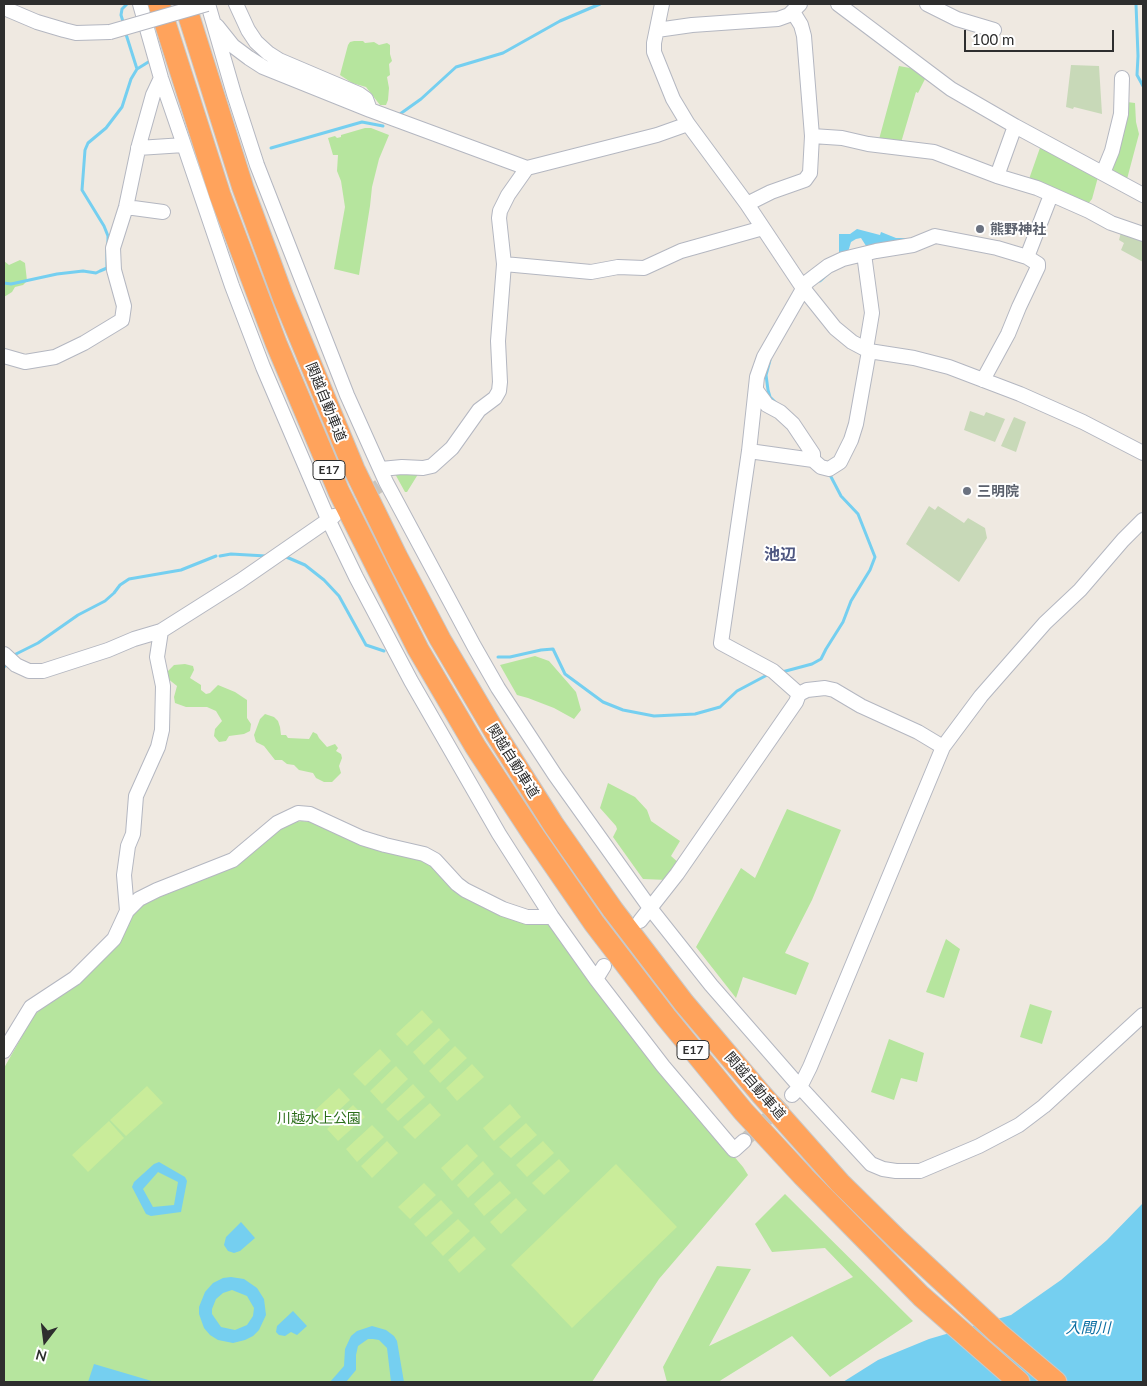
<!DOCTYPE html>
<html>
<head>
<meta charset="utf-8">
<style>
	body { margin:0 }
	#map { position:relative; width:1147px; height:1386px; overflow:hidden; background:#efe9e1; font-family:Lato,sans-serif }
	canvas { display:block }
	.frame { position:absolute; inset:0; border:5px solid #2e2e2e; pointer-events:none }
	.north { position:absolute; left:20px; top:1316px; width:50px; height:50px; -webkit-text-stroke:4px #fff; paint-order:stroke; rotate:195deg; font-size:14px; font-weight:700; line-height:20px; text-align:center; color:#2e2e2e }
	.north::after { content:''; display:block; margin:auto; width:18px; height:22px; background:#2e2e2e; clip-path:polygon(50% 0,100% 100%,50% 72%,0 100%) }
	.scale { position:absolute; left:964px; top:30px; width:150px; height:22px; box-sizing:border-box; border:2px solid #2e2e2e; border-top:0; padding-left:6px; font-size:15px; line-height:18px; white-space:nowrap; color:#2e2e2e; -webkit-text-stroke:4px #fff; paint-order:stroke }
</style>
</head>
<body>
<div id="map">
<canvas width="1147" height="1386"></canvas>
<div class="frame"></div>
<div class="north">N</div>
<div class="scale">100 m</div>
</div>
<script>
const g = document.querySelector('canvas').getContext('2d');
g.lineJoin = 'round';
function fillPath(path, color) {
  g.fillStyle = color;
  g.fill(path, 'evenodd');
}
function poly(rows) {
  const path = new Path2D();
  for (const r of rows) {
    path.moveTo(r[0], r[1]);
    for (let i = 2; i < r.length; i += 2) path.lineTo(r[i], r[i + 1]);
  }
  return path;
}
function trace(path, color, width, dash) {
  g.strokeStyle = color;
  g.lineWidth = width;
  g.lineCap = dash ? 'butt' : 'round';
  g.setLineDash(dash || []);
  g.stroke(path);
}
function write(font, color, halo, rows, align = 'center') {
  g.font = font + ' Lato,"Noto Sans JP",sans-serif';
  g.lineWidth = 4;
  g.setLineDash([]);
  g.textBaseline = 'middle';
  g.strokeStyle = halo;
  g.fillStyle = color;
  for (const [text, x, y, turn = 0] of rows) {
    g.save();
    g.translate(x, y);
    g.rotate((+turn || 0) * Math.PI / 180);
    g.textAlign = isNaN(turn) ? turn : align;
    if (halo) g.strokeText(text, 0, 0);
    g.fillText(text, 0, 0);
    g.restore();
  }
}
fillPath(poly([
	[354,41,363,41,365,43,374,42,379,45,387,43,390,45,390,54,392,61,389,64,390,75,387,77,389,88,388,100,386,105,380,105,366,87,352,83,340,75,348,45,350,42],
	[899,66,910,68,926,77,918,93,916,92,900,146,878,143],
	[1127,102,1135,103,1136,122,1139,134,1127,179,1110,169],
	[365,128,371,128,389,135,379,159,372,187,370,206,359,275,334,269,345,207,341,181,337,171,338,155,333,155,328,138,335,136,337,138,341,137,341,135],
	[1041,145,1098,177,1092,199,1087,205,1028,182],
	[20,260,25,263,27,281,23,285,15,287,12,292,4,297,4,261,9,265],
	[420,471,407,492,405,492,394,472],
	[535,656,549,661,576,692,581,710,574,719,554,708,528,698,517,695,500,665],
	[185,664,193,666,194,670,190,678,201,685,201,690,206,694,210,693,218,685,235,692,247,700,247,718,251,724,250,731,244,734,229,736,226,741,219,742,214,736,215,729,222,721,216,711,207,707,186,707,175,703,174,697,177,686,167,678,167,672,174,665],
	[265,714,274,717,278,721,280,727,281,735,286,735,288,738,309,739,313,732,317,734,319,738,327,747,335,744,338,748,336,751,341,754,342,758,339,766,341,773,332,782,324,782,316,778,313,773,299,770,294,765,287,764,282,760,275,760,264,746,256,742,254,735,260,719],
	[608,783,635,797,647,810,651,821,680,841,671,856,680,864,667,880,643,879,613,837,617,829,616,826,600,808],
	[787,809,841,830,812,900,785,953,809,963,796,995,743,977,736,998,696,947,741,868,755,878],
	[302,821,310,822,428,862,444,879,553,925,671,1082,743,1167,748,1175,659,1279,592,1382,4,1382,4,1068,34,1015,45,1006,134,912,148,900,177,887,211,876,229,868,274,832,294,822],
	[946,939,960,949,944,998,926,992],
	[1030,1004,1052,1011,1042,1044,1020,1037],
	[889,1039,924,1053,917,1082,901,1078,894,1100,871,1092],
	[785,1194,913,1321,830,1377,792,1336,718,1382,667,1382,663,1367,717,1266,751,1269,709,1346,853,1277,825,1248,772,1252,755,1224]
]), '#b6e59e');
fillPath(poly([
	[1071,65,1099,66,1102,114,1074,107,1073,109,1066,107],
	[1122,228,1143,236,1143,262,1121,250,1124,243,1119,240],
	[970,411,984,416,986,412,1005,419,995,442,964,430],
	[1014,417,1026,422,1016,452,1001,446],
	[929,506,935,510,938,506,964,523,968,518,985,528,987,538,959,582,906,544]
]), '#c8d9b8');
fillPath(poly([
	[422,1010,433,1022,407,1046,396,1034],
	[439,1028,450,1040,424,1065,413,1052],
	[455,1046,467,1058,440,1083,429,1071],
	[380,1049,391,1061,365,1086,353,1074],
	[472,1064,484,1077,457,1101,446,1088],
	[396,1066,408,1079,382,1104,370,1091],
	[413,1084,425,1097,398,1121,386,1109],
	[147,1086,163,1103,126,1136,110,1120],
	[339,1088,350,1100,323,1125,312,1113],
	[430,1103,441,1115,415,1139,403,1127],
	[510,1104,521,1117,494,1141,483,1128],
	[353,1105,365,1117,338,1141,327,1129],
	[109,1121,124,1138,88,1172,72,1155],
	[526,1123,537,1135,511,1158,499,1147],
	[372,1125,384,1137,357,1162,346,1149],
	[387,1141,398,1153,372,1178,361,1166],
	[543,1141,554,1153,527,1177,516,1165],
	[467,1144,478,1156,452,1181,441,1168],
	[559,1159,570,1171,544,1195,532,1183],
	[483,1161,494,1174,468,1198,457,1185],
	[616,1164,677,1227,572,1328,511,1265],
	[500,1181,511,1193,484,1216,474,1204],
	[424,1183,436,1195,410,1219,398,1207],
	[516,1198,527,1210,501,1234,490,1222],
	[441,1200,453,1213,426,1237,414,1224],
	[458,1219,470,1231,443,1256,431,1243],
	[474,1236,486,1249,459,1273,448,1260]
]), '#c9ec9a');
fillPath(poly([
	[857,229,880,235,881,232,896,238,912,238,868,249,861,238,856,239,851,242,848,252,839,256,839,234,850,234],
	[159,1162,185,1177,187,1181,181,1212,151,1216,146,1214,132,1187,134,1182,154,1164],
	[158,1172,178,1182,174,1205,153,1207,143,1189],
	[1143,1203,1143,1382,843,1382,878,1360,929,1339,1011,1315,1061,1280,1107,1240],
	[241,1222,255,1238,240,1251,234,1253,228,1251,224,1245,226,1237],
	[231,1277,244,1279,257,1288,264,1299,266,1315,259,1330,253,1336,245,1340,233,1343,218,1340,210,1335,204,1328,199,1314,199,1307,205,1292,213,1283,223,1278],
	[232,1290,247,1296,254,1308,253,1316,247,1325,235,1330,221,1327,212,1314,212,1309,216,1299,223,1293],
	[293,1311,307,1326,297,1335,291,1332,285,1336,279,1335,276,1332,277,1326],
	[372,1326,386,1330,394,1336,397,1341,404,1382,391,1382,387,1348,379,1340,373,1339,368,1339,358,1346,356,1355,356,1370,346,1382,330,1382,344,1366,345,1349,351,1336,357,1331],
	[94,1364,155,1382,88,1382]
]), '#75cff0');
trace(poly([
	[1136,4,1138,56,1137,75,1143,86],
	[124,25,121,15,122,9,127,4],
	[125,31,137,69],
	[400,114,421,99,456,67,503,53,560,21,600,4],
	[271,148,362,122,383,126],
	[108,243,108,236,104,226,82,190,85,150,88,143,106,128,122,107,131,79,137,69,150,61],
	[820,281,832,270],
	[4,283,11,284,57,274,83,271,96,273,100,271,107,268,107,250],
	[770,360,766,375,768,390,770,397,776,403],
	[220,556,231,554,266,556],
	[284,556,305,565,324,580,339,596,366,645,384,651],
	[14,655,38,643,78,615,105,601,114,593,120,585,129,579,181,570,216,556],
	[498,657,510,657,541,650,553,649,565,674,603,702,623,710,654,716,695,714,720,707,737,691,769,674],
	[4,667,5,666],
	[782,672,812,664,821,659,826,649,843,622,851,601,870,570,875,557,858,514,841,496,829,473]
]), '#75cff0', 3);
trace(poly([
	[340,512,379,486],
	[744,1141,792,1095]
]), '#c8c4bd', 14, [14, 7]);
const minor = poly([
	[140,4,161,78,184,145,232,286,263,367,328,519,356,577,411,681,499,834,552,917,596,979,663,1066,734,1150,744,1141],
	[208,4,234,94,257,165,347,395,386,482,474,646,498,688,555,775,650,908,711,985,800,1087,871,1164,883,1169,896,1171,920,1171,979,1146,1019,1125,1044,1106,1143,1015],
	[236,4,248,30,256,42,268,53,279,60,359,94,366,99,370,110],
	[662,4,654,43,654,52,673,99,688,124,747,204,803,288,835,328,852,342,869,351,914,358,949,367,1020,394,1083,422,1143,453],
	[838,4,951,89,1015,126,1143,195],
	[927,4,957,19,994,30],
	[4,8,37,22,64,30,76,33,110,32],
	[217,26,233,46,249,58,263,67,370,110,527,168,657,135,688,124],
	[657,30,692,25,778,19,789,15,800,4],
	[812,136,842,138,868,144,934,152,997,176,1037,188,1089,211,1111,223,1143,234],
	[138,148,184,145],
	[1103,173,1112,151,1121,114,1122,78],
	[997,176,1015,126],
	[747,204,771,192,805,180,810,173,812,136,804,36,801,25,793,12],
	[126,207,163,212],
	[864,254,872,313,866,349],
	[504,264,591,272,618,267,644,268,681,251,763,228],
	[4,356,25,362,55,357,84,343,122,320,124,306,114,270,113,248,126,207,139,145,153,95,161,78],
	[983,380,1008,334,1019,307,1038,267,1038,264,1027,257,1051,195],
	[756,390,767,405,780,412,793,424,813,454,813,460,821,467,829,469,840,462,851,440,856,424,869,351],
	[749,451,813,460],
	[381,469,402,467,423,468,432,466,452,448,479,410,495,398,499,391,500,382,498,341,504,264,499,218,500,211,508,195,527,168],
	[4,654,16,665,29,671,43,671,108,650,134,639,161,631,240,581,334,516],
	[799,694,773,671,721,643,749,451,757,377,764,357,807,282,828,266,843,259,876,251,913,245,935,236,997,248,1027,257],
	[127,911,124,875,128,846,133,834,136,796,158,747,162,730,163,686,157,657,161,631],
	[640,921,677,874,796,702,799,694,807,690,825,688,834,690,861,706,918,732,943,747],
	[596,979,604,966],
	[4,1051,31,1007,75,978,114,939,127,911,139,899,157,890,233,860,277,823,298,813,310,814,362,838,385,845,424,854,435,860,457,884,465,890,503,909,527,917,552,917],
	[792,1095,800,1087,810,1067,943,747,981,696,1045,623,1080,590,1123,540,1143,520]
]);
const highway = poly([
	[159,4,220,195,276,343,339,492,418,649,475,746,532,833,594,923,666,1017,743,1111,804,1177,921,1296,1019,1382],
	[185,4,243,188,283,297,354,469,397,557,440,639,496,734,553,824,613,910,684,1003,761,1094,840,1183,898,1240,998,1333,1056,1382]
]);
trace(minor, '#b4b7c1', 16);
trace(highway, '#c9c9c9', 23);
trace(minor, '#fff', 14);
trace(highway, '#ffa35c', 21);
const minorBridge = poly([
	[110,32,207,4]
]);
trace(minorBridge, '#b4b7c1', 16, []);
trace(minorBridge, '#fff', 14);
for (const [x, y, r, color] of [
	[980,229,5,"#6b7280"],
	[967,491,5,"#6b7280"]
]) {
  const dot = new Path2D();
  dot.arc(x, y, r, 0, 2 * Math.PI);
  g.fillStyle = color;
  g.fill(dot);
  trace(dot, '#fff', 2);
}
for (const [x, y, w] of [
	[329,470,32],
	[693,1050,32]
]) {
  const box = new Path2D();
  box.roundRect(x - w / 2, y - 9.5, w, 19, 4);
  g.fillStyle = '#fff';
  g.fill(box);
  trace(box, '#2e2e2e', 1);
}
write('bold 12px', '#2e2e2e', null, [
	["E17",329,470],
	["E17",693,1050]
]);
write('bold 14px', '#5b616d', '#fff', [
	["熊野神社",990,229],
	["三明院",977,491]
], 'left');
write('14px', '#2e2e2e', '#fff', [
	["関越自動車道",326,402,68],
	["関越自動車道",513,761,58],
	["関越自動車道",755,1086,49]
]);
write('14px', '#2c6e1b', '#fff', [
	["川越水上公園",319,1118]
]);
write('italic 15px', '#0d6fa3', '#fff', [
	["入間川",1088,1328]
]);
write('bold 16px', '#4d5680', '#fff', [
	["池辺",780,555]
]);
</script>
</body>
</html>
